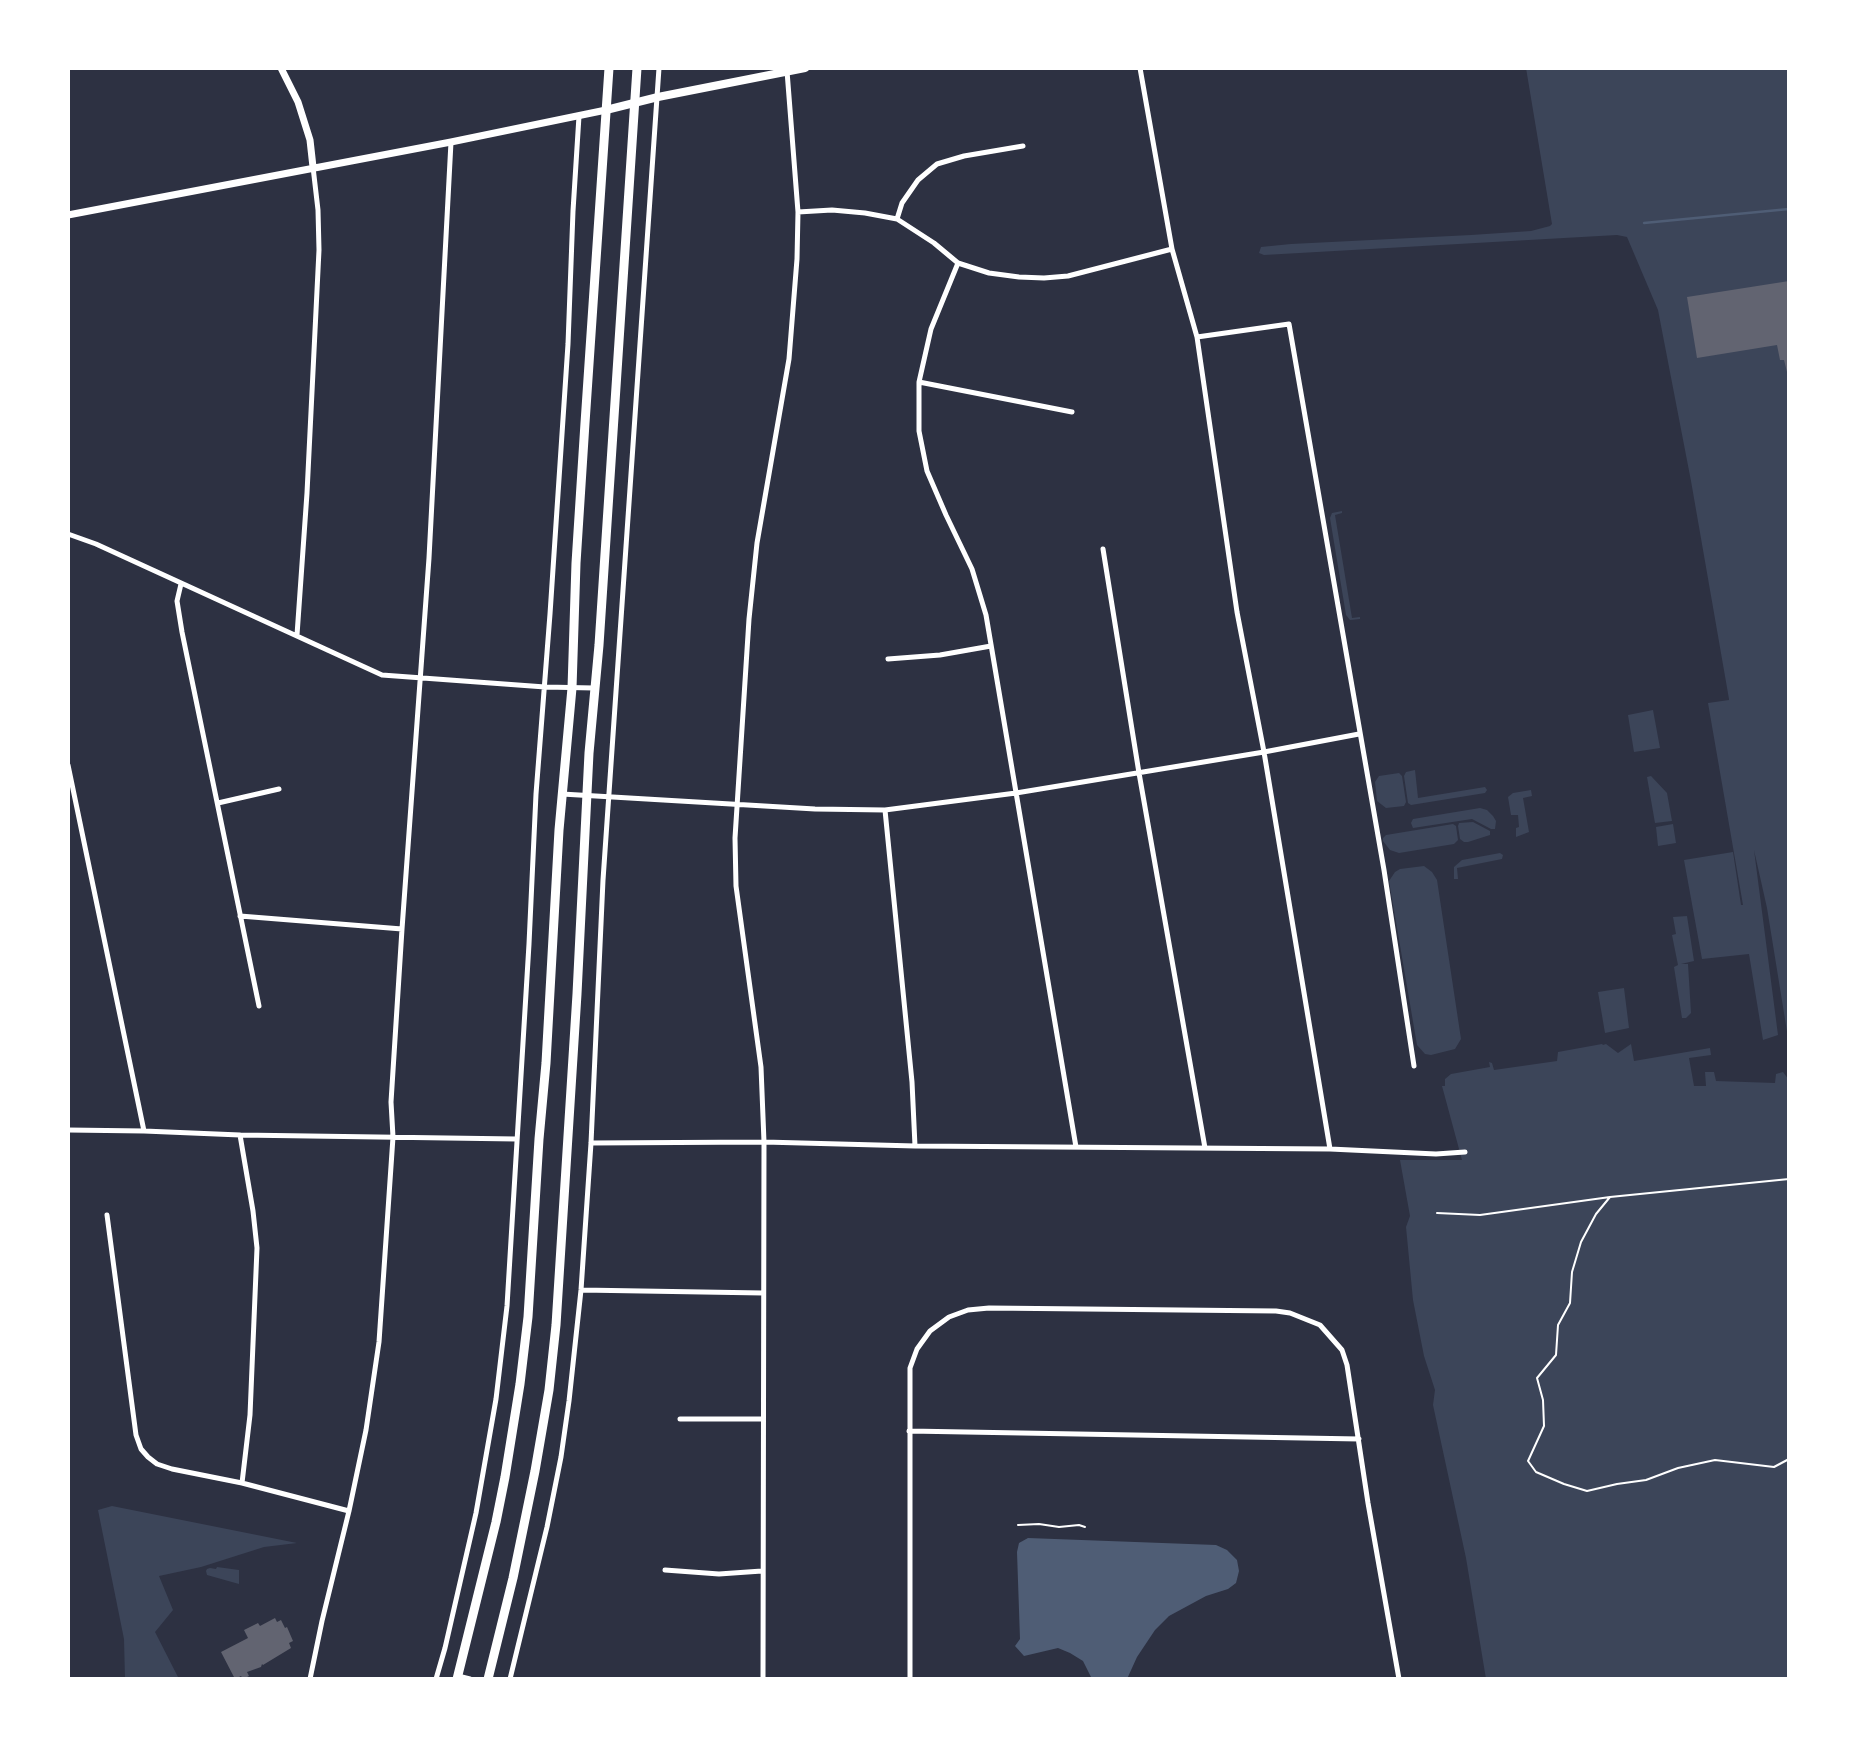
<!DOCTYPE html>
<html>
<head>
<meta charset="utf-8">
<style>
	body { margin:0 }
	#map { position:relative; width:1857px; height:1747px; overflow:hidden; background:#2d3142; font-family:"Space Grotesk",sans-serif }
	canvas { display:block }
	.frame { position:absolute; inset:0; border:70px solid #fff; pointer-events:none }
</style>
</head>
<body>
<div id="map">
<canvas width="1857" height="1747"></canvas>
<div class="frame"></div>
</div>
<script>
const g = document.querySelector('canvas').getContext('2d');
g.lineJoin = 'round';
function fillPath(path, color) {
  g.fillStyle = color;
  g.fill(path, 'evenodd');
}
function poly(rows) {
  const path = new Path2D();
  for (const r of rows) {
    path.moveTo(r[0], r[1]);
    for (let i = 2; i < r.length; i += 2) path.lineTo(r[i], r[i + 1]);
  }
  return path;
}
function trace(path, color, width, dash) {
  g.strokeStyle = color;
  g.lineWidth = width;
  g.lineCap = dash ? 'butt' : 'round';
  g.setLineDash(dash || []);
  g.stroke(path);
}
fillPath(poly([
	[1526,68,1789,68,1789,1044,1767,908,1754,850,1778,1035,1763,1040,1749,954,1702,959,1684,860,1733,852,1741,905,1743,905,1708,703,1729,700,1729,699,1691,481,1658,310,1627,237,1617,235,1264,255,1259,253,1261,247,1291,244,1471,235,1531,231,1550,226,1552,224],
	[1342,511,1342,513,1335,515,1352,618,1360,617,1360,619,1350,620,1346,615,1330,518,1332,513],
	[1653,710,1660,748,1634,752,1628,715],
	[1415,770,1418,798,1485,787,1487,790,1485,793,1411,805,1408,803,1404,776,1406,772],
	[1399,773,1402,776,1406,802,1404,806,1386,808,1377,801,1375,782,1379,776],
	[1651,776,1667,793,1672,821,1655,823,1647,777],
	[1531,790,1532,796,1523,798,1529,832,1516,837,1516,828,1519,827,1518,815,1511,815,1508,797,1513,793],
	[1480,808,1487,810,1493,816,1496,821,1495,829,1491,829,1472,819,1413,828,1411,823,1413,819],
	[1473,822,1490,831,1490,835,1468,842,1464,842,1460,839,1458,826,1459,823],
	[1453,824,1456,826,1458,840,1454,844,1399,853,1390,850,1383,841,1383,838,1386,835],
	[1673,824,1676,843,1658,846,1656,827],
	[1500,853,1503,855,1502,859,1457,868,1458,879,1454,879,1454,867,1462,860],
	[1424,866,1432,872,1437,880,1461,1039,1455,1049,1431,1055,1425,1054,1417,1045,1389,881,1395,872,1400,869],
	[1687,916,1694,961,1681,964,1688,964,1691,1013,1686,1018,1682,1018,1674,967,1678,965,1672,935,1676,934,1673,917],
	[1624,988,1629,1028,1605,1033,1598,992],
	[1602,1044,1603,1045,1606,1044,1618,1053,1631,1044,1634,1061,1710,1048,1711,1055,1689,1058,1694,1086,1706,1086,1705,1072,1714,1072,1716,1081,1775,1083,1776,1074,1783,1072,1789,1080,1789,1679,1486,1679,1466,1558,1433,1405,1435,1390,1424,1356,1413,1300,1406,1227,1410,1216,1400,1160,1462,1160,1442,1086,1445,1086,1445,1079,1451,1074,1490,1067,1489,1062,1492,1063,1494,1070,1557,1061,1558,1052],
	[112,1506,297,1543,264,1547,201,1567,159,1576,173,1610,155,1632,179,1679,125,1679,124,1639,98,1510],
	[217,1567,239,1570,239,1584,207,1575,206,1571,207,1569,210,1568,216,1569]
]), '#3c4559');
fillPath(poly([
	[1028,1538,1216,1545,1227,1550,1237,1560,1239,1571,1236,1583,1228,1589,1206,1596,1169,1616,1155,1630,1137,1657,1127,1679,1092,1679,1083,1661,1070,1653,1058,1648,1024,1656,1015,1646,1020,1639,1017,1552,1019,1543]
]), '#4f5d75');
trace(poly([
	[1644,223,1789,209]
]), '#4f5d75', 2.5);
fillPath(poly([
	[1789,281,1789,380,1784,360,1780,360,1777,345,1697,358,1687,297],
	[275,1618,277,1622,281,1620,285,1628,287,1627,293,1641,289,1643,291,1648,263,1665,262,1664,261,1667,247,1672,249,1676,243,1679,241,1676,235,1679,221,1652,248,1638,244,1630,258,1623,260,1626]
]), '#626471');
trace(poly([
	[1610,1197,1596,1214,1581,1242,1572,1272,1570,1303,1558,1325,1556,1355,1537,1378,1543,1400,1544,1426,1528,1461,1536,1472,1564,1484,1587,1491,1617,1484,1646,1480,1678,1468,1715,1460,1774,1467,1789,1459],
	[1437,1213,1480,1215,1610,1197,1789,1179],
	[1018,1525,1039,1524,1059,1527,1079,1525,1085,1527]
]), '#fff', 2);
trace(poly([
	[1140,68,1172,249,1197,337,1237,612,1264,752,1330,1149],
	[798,212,832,210,865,213,897,219,934,243,958,263,989,273,1019,277,1044,278,1068,276,1172,249],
	[897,219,902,203,918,180,937,164,964,156,1023,146],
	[958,263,931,329,919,382,919,431,927,471,946,515,972,569,986,615,1076,1147],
	[1197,337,1289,324,1384,870,1414,1066],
	[919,382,1072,412],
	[68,534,96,544,382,675,545,687,594,688],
	[1103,549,1139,773,1205,1148],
	[181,584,177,601,182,632,259,1006],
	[297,635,307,493,319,250,318,210,313,167],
	[888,659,940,655,991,646],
	[68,765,144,1131],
	[562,794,815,809,885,810,1016,793,1264,752,1359,734],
	[218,803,279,789],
	[885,810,912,1082,915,1146],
	[240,916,402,929],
	[68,1130,144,1131,240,1135,516,1139],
	[240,1135,253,1211,257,1248,250,1415,242,1483],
	[591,1143,764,1142,915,1146,1330,1149,1436,1154,1465,1152],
	[107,1215,136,1435,141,1449,148,1457,157,1464,172,1469,242,1483,349,1511],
	[581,1290,763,1293],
	[680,1419,763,1419],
	[909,1431,1359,1439],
	[665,1570,719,1574,762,1571],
	[458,1676,470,1679],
	[310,1679,322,1621,349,1511,366,1430,379,1342,393,1137,391,1102,402,929,429,558,451,142],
	[436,1679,445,1648,476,1513,496,1399,507,1306,529,944,536,794,550,614,568,344,573,211,579,116],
	[510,1679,547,1527,561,1457,569,1401,581,1290,591,1143,603,880,659,68],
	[763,1679,764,1142,761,1067,736,886,735,838,749,619,757,543,789,359,797,259,798,212,787,71],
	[910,1679,910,1368,917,1349,930,1331,949,1317,968,1310,989,1308,1276,1311,1290,1313,1320,1325,1342,1350,1347,1365,1368,1503,1399,1679]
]), '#fff', 5);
trace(poly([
	[281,68,298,102,310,140,313,167],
	[68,215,451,142,606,110]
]), '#fff', 7);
trace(poly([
	[606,110,658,97,805,68]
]), '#fff', 8);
trace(poly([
	[457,1679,496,1522,505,1477,520,1384,528,1317,539,1139,546,1063,559,830,572,688,576,563,585,423,609,68],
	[488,1679,513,1578,535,1471,549,1390,556,1325,577,994,589,753,599,645,637,68]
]), '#fff', 9);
</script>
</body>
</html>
